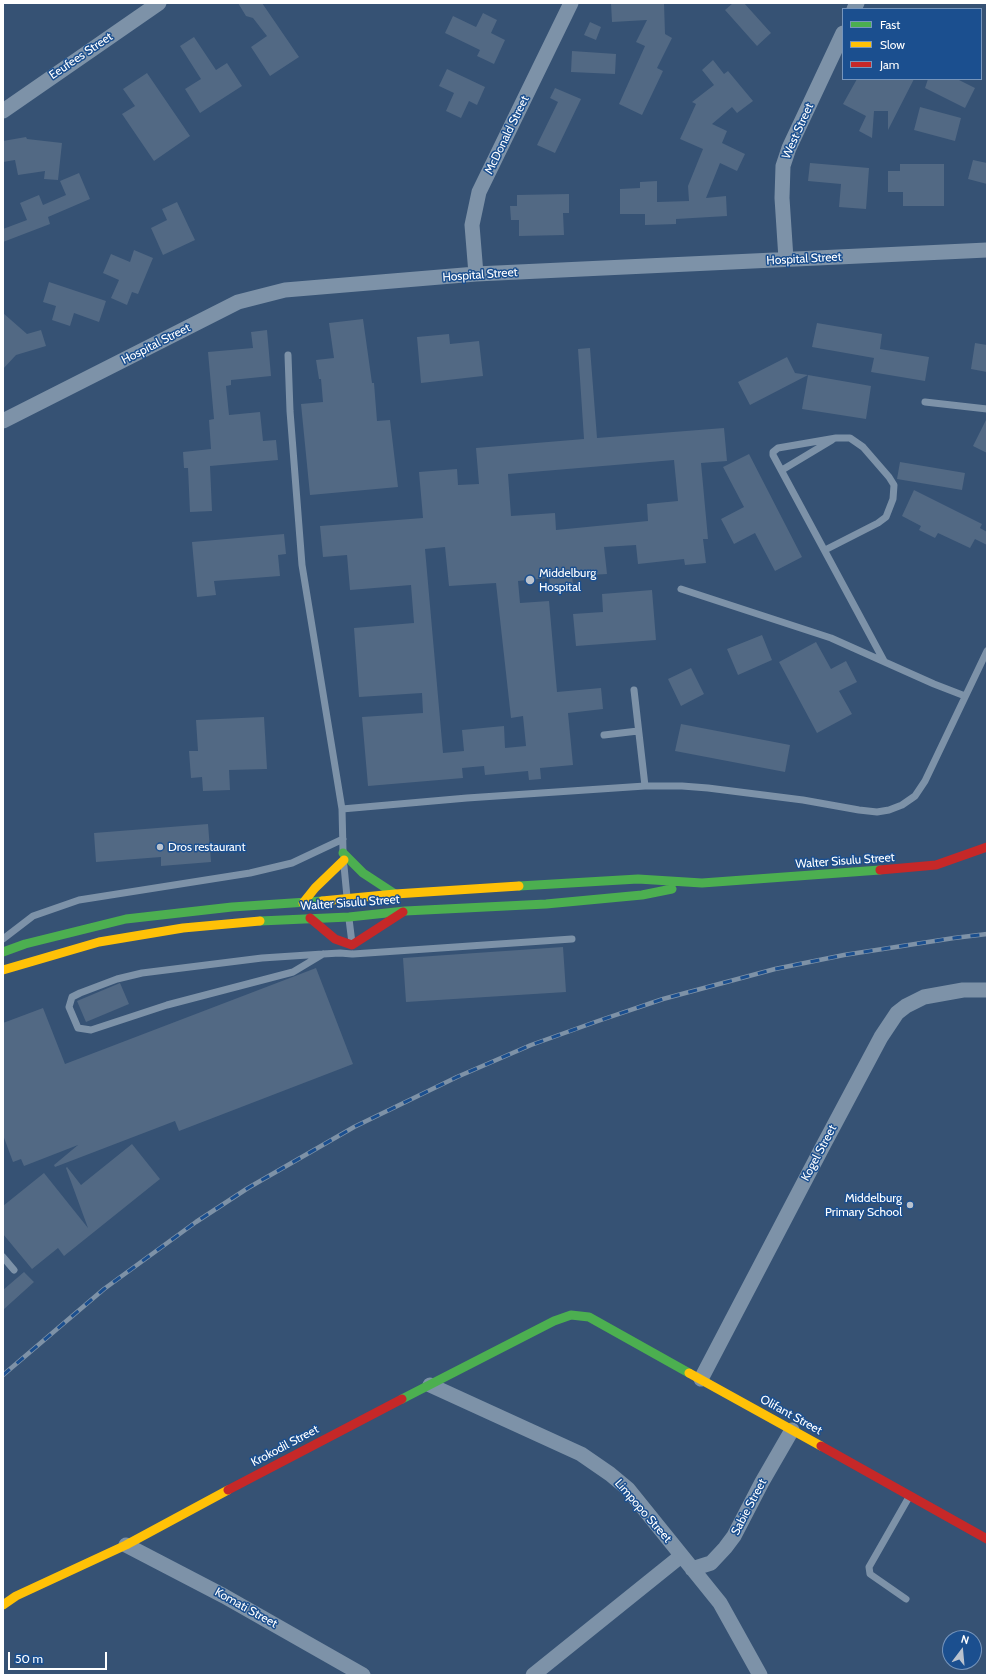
<!DOCTYPE html>
<html>
<head>
<meta charset="utf-8">
<style>
	body { margin:0 }
	#map { position:relative; width:990px; height:1678px; overflow:hidden; background:#365274; font-family:Cabin,sans-serif }
	canvas { display:block }
	.frame { position:absolute; inset:0; border:4px solid #fff; pointer-events:none }
	.legend { position:absolute; left:842px; top:8px; width:140px; height:72px; box-sizing:border-box; background:#1b4f8f; border:1px solid #7695bc; margin:0; padding:5px 7px; list-style:none; font-size:12px; color:#fff }
	.legend li { display:flex; align-items:center; gap:8px; height:20px }
	.legend b { width:20px; border:1px solid #7695bc }
	.north { position:absolute; left:942px; top:1630px; width:40px; height:40px; box-sizing:border-box; background:#1b4f8f; border:1px solid #7695bc; border-radius:50%; rotate:16deg; font-size:11px; font-weight:700; line-height:16px; text-align:center; color:#fff }
	.north::after { content:''; display:block; margin:auto; width:14px; height:18px; background:#b9c2ce; clip-path:polygon(50% 0,100% 100%,50% 72%,0 100%) }
	.scale { position:absolute; left:8px; top:1652px; width:99px; height:18px; box-sizing:border-box; border:2px solid #fff; border-top:0; padding-left:5px; font-size:12px; line-height:14px; white-space:nowrap; color:#fff; -webkit-text-stroke:3px #1b4f8f; paint-order:stroke }
</style>
</head>
<body>
<div id="map">
<canvas width="990" height="1678"></canvas>
<div class="frame"></div>
<ul class="legend">
<li><b style="height:5px;background:#4caf50"></b>Fast</li>
<li><b style="height:5px;background:#ffc107"></b>Slow</li>
<li><b style="height:5px;background:#c62828"></b>Jam</li>
</ul>
<div class="north">N</div>
<div class="scale">50 m</div>
</div>
<script>
const g = document.querySelector('canvas').getContext('2d');
g.lineJoin = 'round';
function fillPath(path, color) {
  g.fillStyle = color;
  g.fill(path, 'evenodd');
}
function poly(rows) {
  const path = new Path2D();
  for (const r of rows) {
    path.moveTo(r[0], r[1]);
    for (let i = 2; i < r.length; i += 2) path.lineTo(r[i], r[i + 1]);
  }
  return path;
}
function trace(path, color, width, dash) {
  g.strokeStyle = color;
  g.lineWidth = width;
  g.lineCap = dash ? 'butt' : 'round';
  g.setLineDash(dash || []);
  g.stroke(path);
}
function write(font, color, halo, rows, align = 'center') {
  g.font = font + ' Cabin,sans-serif';
  g.lineWidth = 3;
  g.setLineDash([]);
  g.textBaseline = 'middle';
  g.strokeStyle = halo;
  g.fillStyle = color;
  for (const [text, x, y, turn = 0] of rows) {
    g.save();
    g.translate(x, y);
    g.rotate((+turn || 0) * Math.PI / 180);
    g.textAlign = isNaN(turn) ? turn : align;
    if (halo) g.strokeText(text, 0, 0);
    g.fillText(text, 0, 0);
    g.restore();
  }
}
fillPath(poly([
	[238,3,262,3,299,57,270,76,251,47,267,36,253,18,246,16],
	[611,3,664,3,665,34,672,38,657,68,663,71,642,115,619,104,645,46,636,42,647,20,612,22],
	[733,3,744,3,771,33,757,46,725,10],
	[483,13,497,20,491,33,505,40,494,64,477,56,480,50,445,33,453,16,476,27],
	[590,22,601,27,596,40,584,35],
	[194,37,216,70,227,63,242,86,200,113,185,89,201,79,180,46],
	[572,51,616,54,615,74,571,72],
	[713,60,724,74,728,71,753,101,737,113,732,107,712,124,727,131,722,143,745,154,737,171,720,163,706,198,726,196,727,216,676,219,676,224,645,225,645,214,620,214,620,189,640,188,640,182,657,181,657,202,689,201,688,186,703,149,680,139,696,104,692,102,714,85,702,70],
	[447,69,485,87,477,105,469,101,461,118,446,111,454,93,439,86],
	[147,73,190,136,154,161,122,114,135,106,123,89],
	[857,79,914,79,888,130,888,111,874,111,872,138,859,131,866,116,843,104],
	[928,79,957,79,975,88,965,108,925,88],
	[555,88,581,99,555,153,537,145,558,102,550,98],
	[920,107,961,118,955,141,914,130],
	[26,137,27,139,62,143,58,180,44,179,45,171,18,175,15,160,3,162,3,141],
	[973,160,987,163,987,184,968,179],
	[810,163,869,168,866,209,839,207,841,184,808,181],
	[900,164,944,164,944,206,903,206,903,192,888,192,888,171,900,171],
	[79,173,90,199,48,217,50,224,3,242,3,229,27,220,20,203,39,195,43,205,66,195,60,181],
	[569,194,569,213,563,213,564,235,519,236,519,220,511,220,510,206,517,206,517,195],
	[177,202,195,240,163,255,151,228,167,220,162,209],
	[134,250,153,258,138,294,132,292,127,305,111,298,119,280,103,273,111,254,130,262],
	[49,282,106,301,99,322,74,313,70,326,52,320,56,306,43,302],
	[3,313,27,334,41,330,46,346,16,355,3,369],
	[363,319,372,383,374,383,377,421,390,420,398,487,310,495,301,404,323,402,321,379,319,379,316,360,334,358,329,323],
	[817,323,882,334,880,349,929,357,925,381,871,372,874,358,812,347],
	[267,330,271,376,231,380,231,385,226,386,229,415,260,412,263,441,276,440,278,460,210,466,212,511,190,512,188,468,184,468,183,452,211,449,209,420,214,419,208,352,253,348,251,332],
	[449,334,450,344,479,341,483,376,421,383,417,337],
	[975,343,987,345,987,372,971,369],
	[590,348,597,438,724,428,727,461,701,463,708,539,703,539,706,563,685,565,684,559,638,564,636,545,604,547,607,574,572,576,573,585,550,587,549,578,518,581,520,603,549,601,557,692,601,688,603,709,568,713,573,765,540,768,541,779,529,780,528,771,485,775,484,766,462,768,463,778,368,786,362,717,423,713,422,693,359,697,354,628,414,623,411,585,350,590,347,555,323,557,320,526,423,518,419,472,457,469,458,485,479,484,476,448,584,439,578,349],
	[674,460,678,501,647,504,648,521,556,530,555,513,511,516,508,474],
	[445,547,449,586,496,583,511,718,523,716,526,746,505,748,504,726,462,730,464,751,443,753,425,549],
	[787,357,795,373,808,375,750,405,738,382],
	[808,375,871,386,866,419,802,409],
	[987,418,987,453,973,446],
	[749,454,802,557,775,571,755,533,734,544,721,519,744,507,723,467],
	[900,462,965,473,962,490,897,479],
	[914,490,982,524,980,528,987,532,987,545,975,539,970,548,938,533,935,538,919,530,921,526,902,516],
	[284,534,286,554,278,555,280,576,214,581,216,595,197,597,192,542],
	[652,590,656,640,576,646,573,614,603,612,602,594],
	[762,635,772,660,738,675,727,649],
	[816,642,831,669,846,661,857,682,839,691,852,714,817,733,779,662],
	[691,668,704,694,681,706,668,679],
	[264,717,267,769,229,770,230,790,203,791,202,777,191,778,189,751,198,751,196,720],
	[681,724,790,745,785,772,675,751],
	[208,824,211,862,161,866,161,857,96,862,94,833],
	[563,947,566,992,406,1002,403,958],
	[316,968,353,1064,179,1131,175,1121,55,1167,54,1165,78,1145,24,1166,21,1159,13,1162,3,1135,3,1023,43,1008,65,1064],
	[120,983,129,1004,86,1022,77,1001],
	[132,1144,160,1179,64,1256,58,1248,32,1269,3,1234,3,1206,44,1173,88,1228,66,1168,67,1167,81,1185],
	[24,1272,34,1282,3,1310,3,1290]
]), '#526984');
trace(poly([
	[288,355,290,411,302,565,342,809,343,851],
	[925,402,987,409],
	[782,470,832,440],
	[825,550,878,523,886,517,893,499,894,485,889,477,863,447,850,438,836,438,778,448,773,452,773,455,884,661],
	[681,589,831,638,934,684,965,696],
	[634,690,645,786],
	[604,735,638,731],
	[342,809,467,798,645,786,682,786,708,788,803,800,859,810,877,812,889,810,902,805,915,796,925,781,987,651],
	[344,866,347,897],
	[349,919,352,943],
	[3,939,33,916,79,900,250,873,292,863,343,839],
	[323,954,293,972,167,1005,91,1030,78,1028,69,1007,72,997,80,993,117,979,142,973,262,958,323,954,340,953,352,954],
	[353,954,572,939],
	[3,1257,14,1270],
	[906,1599,870,1574,869,1567,909,1497]
]), '#7d92a8', 7);
trace(poly([
	[854,9,857,3],
	[3,111,159,3],
	[786,259,782,198,783,166,789,148,843,33],
	[476,274,472,225,479,192,571,3],
	[3,421,238,302,285,290,476,274,987,250],
	[701,1379,824,1144,881,1037,897,1013,906,1006,924,997,963,990,987,990],
	[430,1385,581,1454,610,1474,628,1489,720,1603,760,1675],
	[126,1545,224,1596,363,1675],
	[692,1569,711,1563,725,1548,734,1536,762,1482,792,1430],
	[533,1675,681,1556]
]), '#7d92a8', 15);
trace(poly([
	[343,853,363,873,395,894],
	[519,886,638,879,702,883,880,870],
	[260,921,349,917,405,911,546,904,642,895,672,889],
	[3,952,25,944,126,919,232,907,322,901],
	[402,1399,554,1321,571,1315,589,1317,689,1373]
]), '#4caf50', 9);
trace(poly([
	[322,901,395,894,519,886],
	[303,903,315,888,344,860],
	[3,970,99,942,183,928,260,921],
	[689,1373,821,1446],
	[3,1605,16,1596,126,1545,228,1490]
]), '#ffc107', 9);
trace(poly([
	[880,870,936,865,987,847],
	[310,918,335,939,352,945,403,912],
	[821,1446,987,1539],
	[228,1490,402,1399]
]), '#c62828', 9);
const rail = poly([
	[3,1375,104,1289,196,1222,248,1188,354,1127,457,1077,531,1045,598,1021,663,999,775,969,844,955,954,938,987,934]
]);
trace(rail, '#7e92a7', 4.5);
trace(rail, '#1b4f8f', 3, [9]);
for (const [x, y, r, color] of [
	[530,580,5,"#b9c2ce"],
	[160,847,4,"#b9c2ce"],
	[910,1205,4,"#b9c2ce"]
]) {
  const dot = new Path2D();
  dot.arc(x, y, r, 0, 2 * Math.PI);
  g.fillStyle = color;
  g.fill(dot);
  trace(dot, '#1b4f8f', 1.5);
}
write('12px', '#fff', '#1b4f8f', [
	["Eeufees Street",81,56,-34],
	["West Street",798,131,-66],
	["McDonald Street",507,135,-64],
	["Hospital Street",804,259,-3],
	["Hospital Street",480,275,-4],
	["Hospital Street",156,344,-27],
	["Walter Sisulu Street",845,861,-4],
	["Walter Sisulu Street",350,903,-4],
	["Kogel Street",819,1153,-62],
	["Olifant Street",791,1415,29],
	["Krokodil Street",285,1446,-28],
	["Sabie Street",749,1507,-62],
	["Limpopo Street",643,1511,49],
	["Komati Street",246,1608,29]
]);
write('12px', '#fff', '#1b4f8f', [
	["Middelburg",539,573],
	["Hospital",539,587],
	["Dros restaurant",168,847],
	["Middelburg",902,1198,"right"],
	["Primary School",902,1212,"right"]
], 'left');
</script>
</body>
</html>
